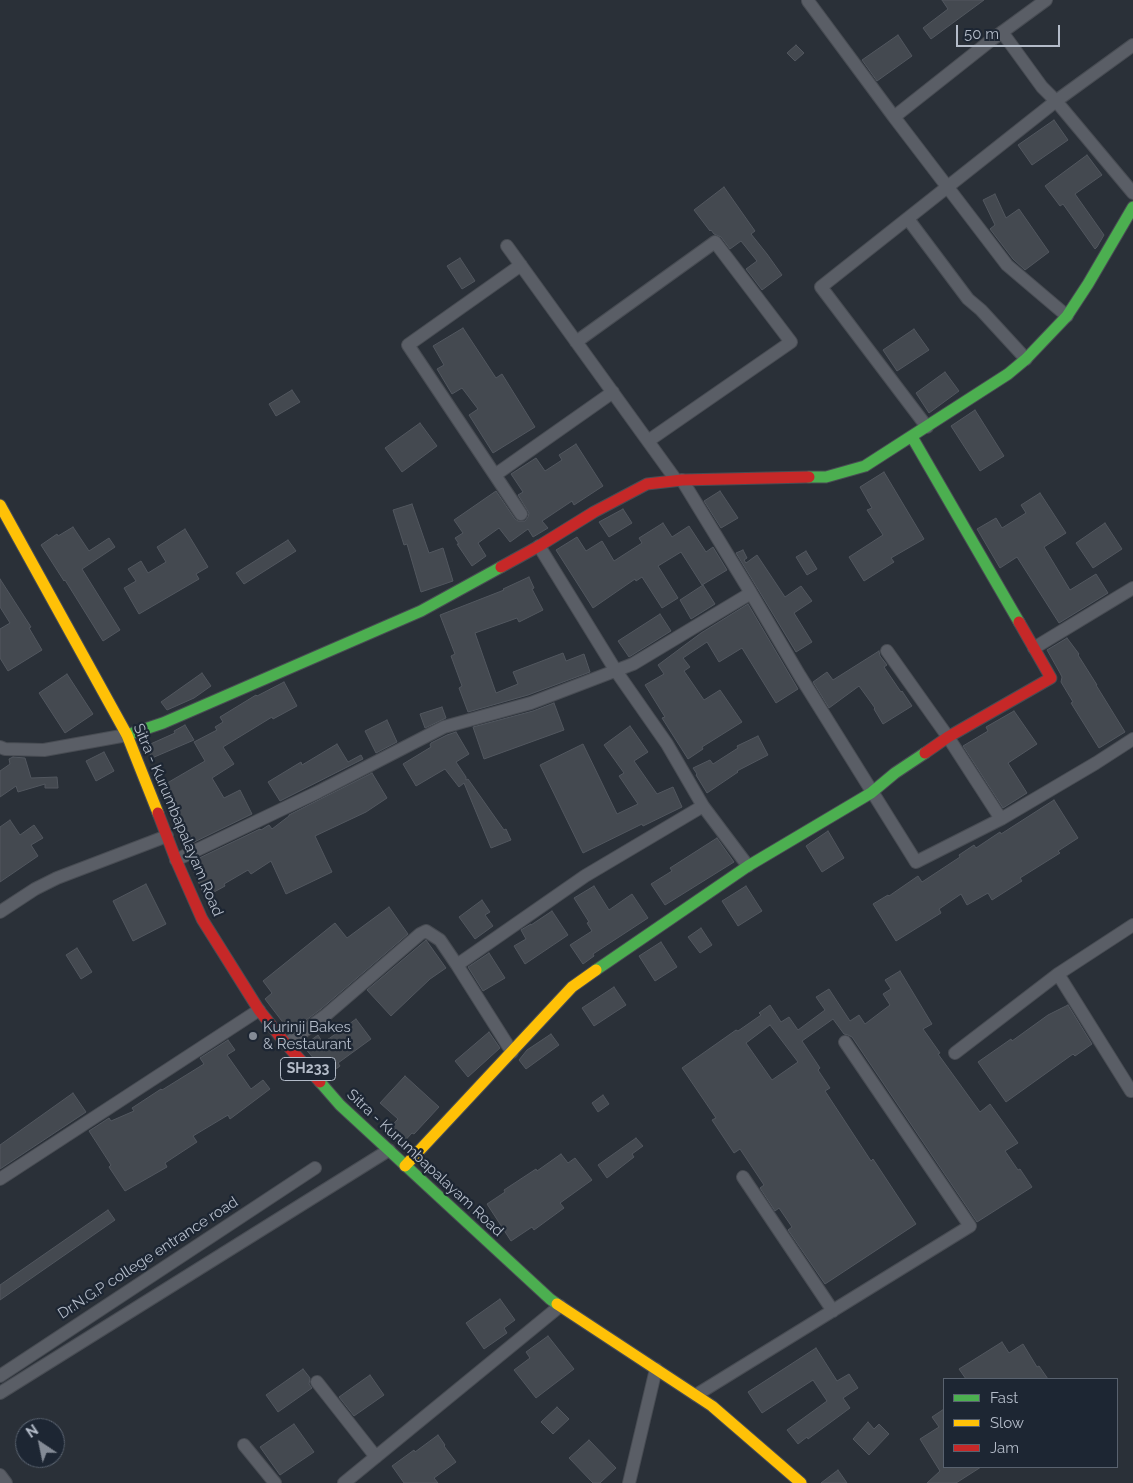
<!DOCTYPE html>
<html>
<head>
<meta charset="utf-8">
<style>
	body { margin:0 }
	#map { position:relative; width:1133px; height:1483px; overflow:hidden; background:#2a3038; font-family:Raleway,sans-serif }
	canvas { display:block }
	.legend { position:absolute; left:943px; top:1378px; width:175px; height:90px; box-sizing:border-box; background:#1d2633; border:1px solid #59626f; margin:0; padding:6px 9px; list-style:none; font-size:15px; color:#b4bcc9 }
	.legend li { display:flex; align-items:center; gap:10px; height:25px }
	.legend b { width:25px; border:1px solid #59626f }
	.north { position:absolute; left:15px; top:1418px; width:50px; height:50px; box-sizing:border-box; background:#1d2633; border:1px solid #59626f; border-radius:50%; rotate:326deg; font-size:14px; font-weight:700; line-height:20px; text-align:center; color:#b4bcc9 }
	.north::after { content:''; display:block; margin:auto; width:18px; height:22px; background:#848b96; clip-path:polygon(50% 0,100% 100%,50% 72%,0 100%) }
	.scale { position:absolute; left:956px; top:25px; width:104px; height:22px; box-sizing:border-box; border:2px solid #b4bcc9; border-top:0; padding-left:6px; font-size:15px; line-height:18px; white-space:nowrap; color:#b4bcc9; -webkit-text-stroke:4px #1d2633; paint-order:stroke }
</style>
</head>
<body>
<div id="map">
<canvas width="1133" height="1483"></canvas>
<ul class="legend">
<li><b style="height:6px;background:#4caf50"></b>Fast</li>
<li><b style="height:6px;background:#ffc107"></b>Slow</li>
<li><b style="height:6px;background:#c62828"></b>Jam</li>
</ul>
<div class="north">N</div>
<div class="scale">50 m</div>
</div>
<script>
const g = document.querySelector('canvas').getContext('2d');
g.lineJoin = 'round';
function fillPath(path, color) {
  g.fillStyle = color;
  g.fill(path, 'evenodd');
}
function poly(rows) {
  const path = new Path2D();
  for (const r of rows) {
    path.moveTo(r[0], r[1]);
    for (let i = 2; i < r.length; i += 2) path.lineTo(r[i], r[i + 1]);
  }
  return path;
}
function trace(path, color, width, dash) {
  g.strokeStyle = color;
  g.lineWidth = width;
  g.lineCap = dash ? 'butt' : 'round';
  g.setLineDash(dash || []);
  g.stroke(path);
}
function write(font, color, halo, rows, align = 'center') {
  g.font = font + ' Raleway,sans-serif';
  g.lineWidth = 4.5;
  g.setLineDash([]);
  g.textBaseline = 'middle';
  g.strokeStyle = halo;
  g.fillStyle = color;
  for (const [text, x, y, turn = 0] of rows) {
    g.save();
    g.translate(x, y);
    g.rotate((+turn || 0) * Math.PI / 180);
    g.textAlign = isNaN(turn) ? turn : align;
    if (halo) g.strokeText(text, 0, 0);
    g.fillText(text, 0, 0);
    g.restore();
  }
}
const building = poly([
	[942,0,984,0,931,39,923,28,948,9,942,0],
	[898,35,912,56,877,81,862,60,898,35],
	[796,45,804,53,795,61,787,53,796,45],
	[1054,120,1068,140,1032,165,1018,145,1054,120],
	[1087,155,1102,175,1075,194,1104,235,1097,247,1095,249,1063,204,1060,206,1045,186,1087,155],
	[724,187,755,231,751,234,767,254,782,275,762,290,746,269,757,261,741,241,730,249,721,237,714,234,711,230,710,231,694,210,724,187],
	[995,194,1006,218,1019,209,1049,252,1025,270,1013,259,990,229,995,225,983,200,995,194],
	[460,258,475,281,462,289,447,266,460,258],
	[463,328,496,378,502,374,535,427,493,453,469,415,478,409,462,388,452,394,437,369,444,365,433,346,463,328],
	[914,329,929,350,897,371,883,350,914,329],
	[945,372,959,391,929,413,916,393,945,372],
	[292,390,300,402,276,416,269,404,292,390],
	[975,410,1004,456,980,471,951,426,975,410],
	[420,423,437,446,402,472,385,448,420,423],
	[576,444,603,486,574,505,572,501,542,521,548,528,533,537,528,529,510,542,499,528,478,543,486,556,472,566,457,544,459,544,455,538,463,533,454,520,496,491,515,519,518,521,525,521,528,517,529,513,518,495,523,492,511,474,536,458,545,471,562,460,559,455,576,444],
	[884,472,924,539,891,558,894,562,864,581,849,557,883,535,867,510,872,508,860,487,884,472],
	[720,491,738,518,721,528,704,501,720,491],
	[1040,493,1066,533,1044,547,1070,590,1096,574,1108,593,1059,623,1017,557,1000,568,977,529,996,518,1002,528,1026,513,1021,505,1040,493],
	[412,504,429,553,443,548,453,581,421,592,407,544,404,545,393,510,412,504],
	[623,509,632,523,609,537,599,522,623,509],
	[663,523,672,537,689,526,706,552,713,547,727,570,702,585,681,552,658,566,678,598,662,608,642,577,636,581,635,579,593,608,556,550,577,537,586,551,602,541,614,561,642,543,639,538,663,523],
	[1105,523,1122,549,1093,568,1076,543,1105,523],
	[73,527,89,551,109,538,115,547,82,569,120,630,103,641,65,580,64,581,41,545,57,534,58,536,73,527],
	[185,529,208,567,196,574,199,579,139,614,124,588,136,581,128,569,141,561,148,573,166,562,157,547,185,529],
	[288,540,296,551,244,584,236,573,288,540],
	[743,550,747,558,744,560,746,563,757,555,785,597,801,586,812,601,794,613,812,642,796,652,736,553,743,550],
	[806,551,817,569,807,575,796,557,806,551],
	[529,577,534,588,532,589,543,610,519,622,517,618,475,633,496,693,518,684,513,672,563,653,566,661,584,654,590,672,528,695,468,712,459,688,462,686,451,656,455,654,440,615,504,590,503,589,529,577],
	[0,579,31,627,29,628,42,650,8,671,0,658,0,629,10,623,0,607,0,579],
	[703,585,715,604,691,619,680,600,703,585],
	[748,604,798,689,776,703,742,648,719,662,707,642,683,658,690,667,684,671,704,700,720,690,742,722,702,747,703,749,688,759,662,718,665,717,645,685,664,674,658,665,701,633,748,604],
	[660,614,671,631,629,657,618,641,660,614],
	[1067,638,1079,654,1078,655,1097,685,1096,685,1125,732,1099,748,1071,703,1073,702,1061,682,1062,677,1060,673,1047,650,1067,638],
	[879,651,880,656,887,665,884,667,901,692,902,691,912,706,883,724,874,709,875,708,859,686,829,708,813,682,827,672,833,680,879,651],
	[202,673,211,686,194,698,167,710,161,702,202,673],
	[67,674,93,714,65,733,39,693,67,674],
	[284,682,297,706,273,719,272,717,223,747,234,764,212,778,224,798,240,790,252,814,184,847,173,822,180,818,162,786,205,761,194,742,217,730,215,727,223,722,220,717,256,695,257,696,284,682],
	[554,703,564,730,484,759,473,727,533,711,554,703],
	[442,707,446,718,425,728,420,714,442,707],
	[1014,711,1037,744,1008,763,1027,793,1003,808,963,746,988,731,986,727,1014,711],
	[387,720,397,742,376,753,365,731,387,720],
	[185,725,194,740,152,758,146,746,175,733,174,731,185,725],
	[630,726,648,752,634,761,657,794,673,787,682,807,643,826,642,824,583,853,540,765,583,744,617,814,638,804,619,776,624,773,604,745,630,726],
	[456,732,469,754,456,762,466,777,466,780,468,779,504,830,506,829,511,840,491,848,464,783,459,787,445,769,416,786,403,764,431,747,430,745,431,743,447,735,456,732],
	[758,736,768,755,737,771,738,772,707,793,696,775,697,774,693,768,710,760,713,764,738,748,737,746,758,736],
	[337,744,348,762,361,755,363,759,280,801,268,782,301,762,302,765,337,744],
	[104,752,114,771,96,781,86,761,104,752],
	[13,757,25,758,31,778,57,777,58,788,45,788,45,784,18,792,16,786,0,797,0,771,10,764,9,759,13,757],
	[372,773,387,798,366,812,315,836,332,872,286,894,271,861,251,874,248,870,224,884,225,886,205,897,191,865,194,863,193,861,260,829,261,830,269,825,272,829,289,816,289,815,372,773],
	[1054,800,1078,838,1058,851,1060,853,1020,878,1022,881,992,900,988,893,967,905,961,894,939,909,941,913,896,941,873,904,888,895,889,896,918,876,922,882,960,857,959,855,974,845,976,848,1000,832,1001,834,1054,800],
	[10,820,20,835,34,825,43,838,31,845,38,856,0,882,0,827,10,820],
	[828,831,844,858,822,872,806,846,828,831],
	[717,838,734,862,665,905,651,884,672,871,670,868,717,838],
	[146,884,166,924,133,941,113,901,146,884],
	[594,886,609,910,632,894,648,918,593,954,594,956,583,964,570,945,592,931,587,923,589,922,574,898,594,886],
	[746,886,762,911,738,926,722,901,746,886],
	[482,900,490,912,485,915,493,926,475,939,459,917,482,900],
	[389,907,408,934,321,1009,302,1023,300,1020,288,1029,265,999,272,993,263,981,335,923,347,938,389,907],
	[552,911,568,935,525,964,514,946,526,939,521,930,531,924,531,925,552,911],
	[701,928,712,945,700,953,688,937,701,928],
	[426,940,446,968,430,979,391,1016,367,990,426,940],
	[661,942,677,967,655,981,639,956,661,942],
	[77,948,92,972,81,979,66,955,77,948],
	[489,953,505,978,483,991,468,967,489,953],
	[900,971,932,1024,923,1029,940,1053,938,1054,980,1112,990,1104,1018,1143,1005,1151,1018,1170,1020,1169,1032,1187,977,1222,852,1037,848,1035,844,1034,833,1019,802,1041,820,1068,818,1070,830,1088,825,1091,871,1161,873,1159,916,1224,825,1284,788,1230,792,1227,779,1208,775,1211,760,1188,764,1185,740,1149,734,1153,712,1120,716,1118,682,1068,736,1030,738,1031,761,1015,759,1013,770,1005,781,1022,789,1017,798,1030,825,1010,816,997,829,989,850,1021,859,1015,865,1024,890,1005,883,994,891,989,885,980,900,971],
	[770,1025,798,1062,772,1080,746,1043,770,1025],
	[614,987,626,1005,594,1026,582,1008,614,987],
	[1068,1005,1092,1044,1075,1056,1073,1054,1006,1102,978,1062,1011,1039,1012,1041,1048,1015,1068,1005],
	[356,1019,371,1039,338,1063,340,1066,328,1075,303,1046,318,1035,323,1043,356,1019],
	[489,1032,500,1048,468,1077,455,1061,489,1032],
	[551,1034,559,1045,526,1069,519,1060,527,1050,551,1034],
	[228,1040,235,1050,227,1055,251,1089,263,1080,270,1089,230,1119,228,1115,193,1136,197,1142,165,1163,167,1167,125,1191,109,1167,111,1165,89,1131,109,1118,111,1121,134,1111,132,1108,161,1089,162,1090,204,1064,200,1058,228,1040],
	[405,1076,439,1107,414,1134,412,1133,400,1146,386,1132,398,1119,380,1103,405,1076],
	[73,1093,86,1112,0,1169,0,1145,73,1093],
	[603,1095,609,1104,598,1112,592,1103,603,1095],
	[636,1138,643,1146,632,1154,634,1157,607,1178,598,1165,636,1138],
	[561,1154,568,1163,575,1158,592,1180,560,1203,564,1208,534,1230,532,1227,511,1241,487,1204,505,1192,504,1190,536,1169,537,1171,561,1154],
	[108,1210,115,1220,0,1300,0,1285,108,1210],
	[500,1299,515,1320,504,1328,507,1333,484,1349,466,1323,500,1299],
	[548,1336,574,1369,536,1398,514,1370,530,1358,526,1352,548,1336],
	[1002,1342,1009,1353,1023,1344,1037,1367,1039,1366,1048,1379,966,1379,959,1369,1002,1342],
	[816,1348,837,1381,849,1374,858,1388,843,1398,850,1408,808,1439,807,1437,798,1444,787,1430,827,1401,813,1380,762,1413,748,1392,816,1348],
	[303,1369,310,1378,309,1384,312,1388,278,1412,266,1395,303,1369],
	[370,1375,384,1395,354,1416,339,1397,370,1375],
	[557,1407,569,1419,553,1434,541,1422,557,1407],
	[944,1409,944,1467,981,1467,956,1483,927,1483,940,1471,920,1439,939,1427,932,1417,944,1409],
	[868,1422,874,1429,879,1424,889,1434,869,1455,853,1439,868,1422],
	[294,1424,314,1452,280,1475,260,1447,294,1424],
	[438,1435,445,1445,444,1446,456,1462,434,1478,438,1483,404,1483,392,1466,414,1450,415,1452,438,1435],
	[589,1440,616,1468,600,1483,593,1483,569,1458,589,1440],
	[838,1470,847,1483,821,1483,838,1470]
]);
fillPath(building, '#444950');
trace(building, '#52575f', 1);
const street = poly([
	[1046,0,990,41,894,117,1007,265,1067,316],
	[808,1,894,117],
	[1002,32,1042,87,1056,101,1133,193],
	[908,219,968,299,981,310,1026,359],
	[507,246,676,480],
	[521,265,408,345,521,514],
	[576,342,715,242,791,342,648,441],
	[927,427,821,287,1056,101,1133,45],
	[495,475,613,392],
	[539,546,616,671,667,744,703,806],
	[751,593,800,676,916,862,1001,819,1096,763,1133,739],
	[1034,648,1133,588],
	[887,651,948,737,1001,819],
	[0,747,5,749,44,750,127,735],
	[176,860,318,792,444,727,531,703,633,664,751,593,682,480],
	[0,912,35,889,57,878,167,836],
	[1058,974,1131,1091,1133,1090],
	[286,1044,326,1015,420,934,426,931,440,940,457,965],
	[512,1052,457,965,585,876,703,806,748,866],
	[955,1053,1058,974,1133,925],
	[743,1177,833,1311],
	[0,1179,259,1010],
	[0,1376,315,1168],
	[317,1382,376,1457],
	[0,1393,389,1150],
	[696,1395,970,1226,845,1042],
	[244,1445,275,1483],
	[0,1475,6,1483],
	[344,1483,560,1306],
	[629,1483,656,1369]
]);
const fast = poly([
	[912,437,1019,622],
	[809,477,826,477,865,466,1008,374,1026,359,1067,316,1088,284,1133,207],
	[127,735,163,723,421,611,501,567],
	[596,970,748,866,871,793,895,773,925,753],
	[320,1082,340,1105,550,1299,557,1304]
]);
const slow = poly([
	[0,505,127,735,158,813],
	[405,1166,572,987,596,970],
	[557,1304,712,1406,801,1483]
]);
const jam = poly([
	[501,567,539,546,594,512,647,484,682,480,809,477],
	[925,753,948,737,1051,678,1019,622],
	[158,813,176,860,202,919,259,1010,286,1044,320,1082]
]);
trace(street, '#484c53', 14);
trace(fast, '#484c53', 13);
trace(slow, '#484c53', 13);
trace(jam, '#484c53', 13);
trace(street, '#5a5e66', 12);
trace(fast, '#4caf50', 11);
trace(slow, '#ffc107', 11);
trace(jam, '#c62828', 11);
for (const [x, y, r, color] of [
	[253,1036,5,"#848b96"]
]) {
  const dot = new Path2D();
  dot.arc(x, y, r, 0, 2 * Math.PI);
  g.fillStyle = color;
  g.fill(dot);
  trace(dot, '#1d2633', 2);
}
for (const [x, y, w] of [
	[308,1069,55]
]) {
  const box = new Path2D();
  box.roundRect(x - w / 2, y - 11.5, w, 23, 4);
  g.fillStyle = '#1d2633';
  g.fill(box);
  trace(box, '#b4bcc9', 1);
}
write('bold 14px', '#b4bcc9', null, [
	["SH233",308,1069]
]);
write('15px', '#b4bcc9', '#1d2633', [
	["Sitra - Kurumbapalayam Road",178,820,67],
	["Sitra - Kurumbapalayam Road",425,1163,43],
	["Dr.N.G.P college entrance road",148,1258,-33]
]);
write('15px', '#b4bcc9', '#1d2633', [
	["Kurinji Bakes",263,1027],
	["& Restaurant",263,1044]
], 'left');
</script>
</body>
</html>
